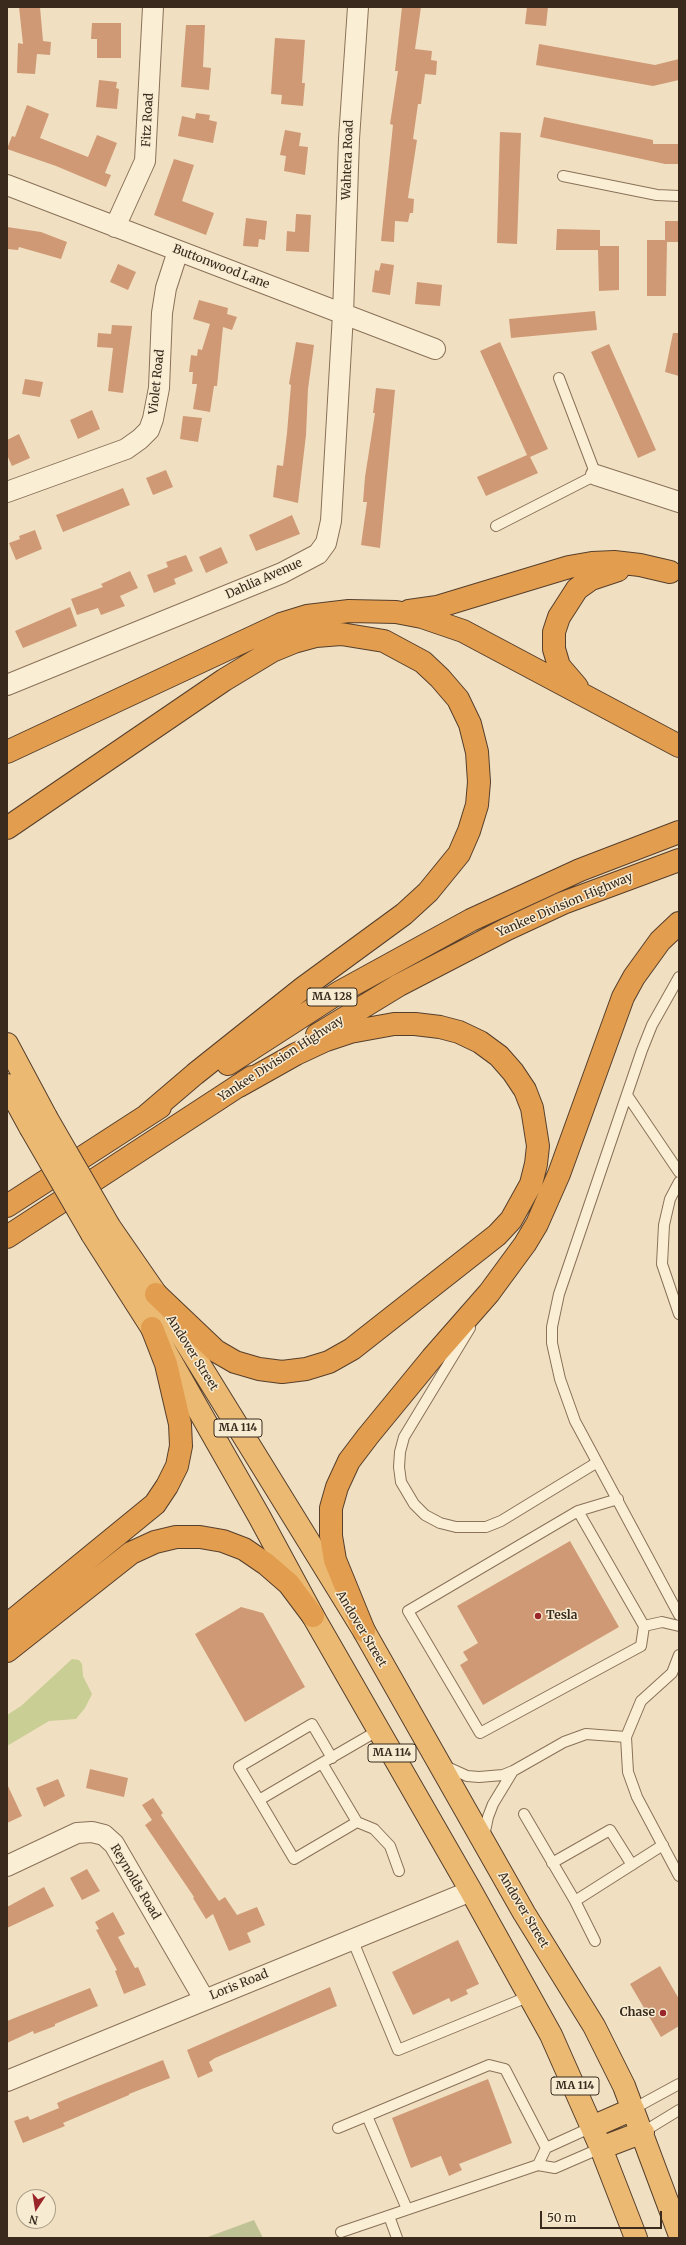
<!DOCTYPE html>
<html>
<head>
<meta charset="utf-8">
<style>
	body { margin:0 }
	#map { position:relative; width:686px; height:2245px; overflow:hidden; background:#f0e0c1; font-family:Merriweather,serif }
	canvas { display:block }
	.frame { position:absolute; inset:0; border:8px solid #392a1d; pointer-events:none }
	.north { position:absolute; left:16px; top:2189px; width:40px; height:40px; box-sizing:border-box; background:#f7ebd1; border:1px solid #ab9e89; border-radius:50%; rotate:192deg; font-size:11px; font-weight:700; line-height:16px; text-align:center; color:#392a1d }
	.north::after { content:''; display:block; margin:auto; width:14px; height:18px; background:#9b262a; clip-path:polygon(50% 0,100% 100%,50% 72%,0 100%) }
	.scale { position:absolute; left:540px; top:2211px; width:122px; height:18px; box-sizing:border-box; border:2px solid #392a1d; border-top:0; padding-left:5px; font-size:12px; line-height:14px; white-space:nowrap; color:#392a1d; -webkit-text-stroke:3px #f7ebd1; paint-order:stroke }
</style>
</head>
<body>
<div id="map">
<canvas width="686" height="2245"></canvas>
<div class="frame"></div>
<div class="north">N</div>
<div class="scale">50 m</div>
</div>
<script>
const g = document.querySelector('canvas').getContext('2d');
g.lineJoin = 'round';
function fillPath(path, color) {
  g.fillStyle = color;
  g.fill(path, 'evenodd');
}
function poly(rows) {
  const path = new Path2D();
  for (const r of rows) {
    path.moveTo(r[0], r[1]);
    for (let i = 2; i < r.length; i += 2) path.lineTo(r[i], r[i + 1]);
  }
  return path;
}
function trace(path, color, width, dash) {
  g.strokeStyle = color;
  g.lineWidth = width;
  g.lineCap = dash ? 'butt' : 'round';
  g.setLineDash(dash || []);
  g.stroke(path);
}
function write(font, color, halo, rows, align = 'center') {
  g.font = font + ' Merriweather,serif';
  g.lineWidth = 3;
  g.setLineDash([]);
  g.textBaseline = 'middle';
  g.strokeStyle = halo;
  g.fillStyle = color;
  for (const [text, x, y, turn = 0] of rows) {
    g.save();
    g.translate(x, y);
    g.rotate((+turn || 0) * Math.PI / 180);
    g.textAlign = isNaN(turn) ? turn : align;
    if (halo) g.strokeText(text, 0, 0);
    g.fillText(text, 0, 0);
    g.restore();
  }
}
fillPath(poly([
	[72,1659,79,1660,82,1664,83,1676,92,1694,85,1708,76,1719,49,1721,7,1746,7,1715,21,1706]
]), '#c9ce95');
fillPath(poly([
	[254,2220,263,2238,205,2238]
]), '#bec294');
fillPath(poly([
	[19,7,40,7,43,41,51,42,50,55,37,54,35,74,17,73,18,43,23,44],
	[402,7,421,7,415,49,432,51,431,60,437,61,436,75,425,74,421,104,418,104,413,139,417,140,408,198,414,199,413,213,410,213,408,222,395,221,394,242,381,241,393,125,390,124,398,71,395,71],
	[527,7,548,7,546,26,525,24],
	[92,23,121,23,121,58,97,58,97,39,91,39],
	[186,25,205,25,203,67,211,68,209,90,181,87],
	[275,38,305,40,302,83,305,83,303,106,281,104,282,95,271,94],
	[539,44,655,65,679,59,679,80,653,86,536,65],
	[99,80,117,82,116,88,119,89,117,109,96,107],
	[27,105,49,114,40,138,88,157,97,135,117,143,105,173,111,175,106,187,56,166,7,149,12,136,15,137],
	[196,113,210,115,209,120,217,122,213,143,178,136,182,116,195,119],
	[544,117,653,140,653,144,679,144,679,164,665,164,540,137],
	[285,130,301,133,299,146,308,147,305,175,284,171,286,156,280,155],
	[500,132,521,133,517,244,497,243],
	[174,159,194,165,182,201,214,213,206,235,154,215],
	[296,214,311,215,309,252,286,251,287,231,295,232],
	[246,218,267,221,265,240,259,239,258,247,243,246],
	[665,221,679,221,679,242,667,242,666,296,647,296,647,240,665,240],
	[7,227,41,232,67,242,61,259,19,247,18,250,7,249],
	[557,229,600,230,600,246,619,246,619,290,599,291,598,250,556,250],
	[381,263,394,265,390,295,372,292,375,270,379,271],
	[118,264,136,272,128,290,110,282],
	[417,282,442,285,440,306,415,304],
	[199,300,228,308,227,314,237,317,232,330,223,327,217,386,214,386,210,412,193,409,197,384,192,384,193,372,189,372,191,355,197,356,198,349,202,350,210,324,193,319],
	[595,311,597,330,511,338,509,319],
	[112,325,132,326,123,393,108,391,113,348,97,347,98,333,111,334],
	[673,333,679,333,679,376,665,372],
	[296,342,314,345,308,389,306,435,298,503,273,497,277,465,283,466,287,433,291,385,289,384],
	[500,342,548,449,530,457,538,473,486,496,477,477,527,455,480,351],
	[609,344,656,450,638,458,591,352],
	[25,379,43,382,40,397,22,394],
	[376,388,395,390,380,548,361,545,367,502,363,502,365,477,375,413,373,413],
	[92,410,100,429,78,439,70,420],
	[183,416,202,418,198,442,180,439],
	[19,434,30,458,12,466,7,455,7,440],
	[166,470,173,487,153,495,146,478],
	[123,488,130,505,63,532,56,515],
	[292,515,300,534,256,551,249,535],
	[35,530,42,549,16,560,9,543,20,539,19,536],
	[221,547,228,563,206,573,199,557],
	[186,555,193,571,174,579,176,584,154,593,147,575,168,567,166,562],
	[130,571,138,588,120,596,125,606,101,615,98,608,77,615,71,599,103,587,101,584],
	[70,607,77,626,23,648,15,631],
	[570,1541,619,1627,483,1705,460,1665,468,1660,463,1652,478,1643,457,1606],
	[241,1607,263,1613,305,1687,245,1722,195,1634],
	[90,1769,128,1778,124,1797,86,1788],
	[58,1779,65,1796,44,1807,36,1788],
	[7,1784,22,1816,7,1823],
	[153,1798,163,1813,161,1815,219,1901,225,1897,237,1915,257,1907,265,1925,247,1933,251,1942,229,1951,213,1914,206,1919,193,1898,194,1897,145,1825,152,1820,142,1805],
	[87,1869,100,1891,82,1900,70,1878],
	[44,1887,54,1906,7,1928,7,1907],
	[113,1912,125,1934,118,1937,135,1968,138,1967,146,1985,124,1994,115,1971,117,1970,96,1930,99,1929,95,1922],
	[458,1940,479,1984,466,1990,468,1994,451,2002,449,1998,413,2015,392,1972],
	[660,1966,679,1999,679,2026,661,2037,630,1984],
	[330,1987,337,2006,215,2058,209,2062,213,2071,198,2078,187,2050],
	[90,1988,98,2006,55,2024,55,2026,34,2034,33,2031,7,2043,7,2021],
	[163,2060,170,2078,129,2094,129,2095,63,2123,65,2126,23,2143,14,2121,28,2116,30,2120,59,2108,57,2103,66,2099],
	[488,2079,512,2143,459,2164,462,2170,449,2176,441,2156,411,2168,392,2118]
]), '#cf9976');
const service = poly([
	[563,176,657,195,679,196],
	[496,526,596,475,559,378],
	[679,977,652,1025,642,1050,559,1294,552,1327,552,1343,560,1379,575,1421,679,1615],
	[627,1095,679,1172],
	[679,1182,670,1199,664,1225,662,1264,679,1314],
	[470,1328,404,1437,400,1452,399,1467,401,1482,414,1504,425,1515,440,1523,456,1527,486,1527,501,1521,596,1463],
	[578,1511,644,1626,641,1646,480,1733,408,1611,578,1511],
	[578,1511,618,1499],
	[644,1626,662,1622,679,1626],
	[679,1655,672,1673,641,1701,626,1737,628,1772,637,1797,679,1876],
	[322,1763,357,1822,294,1859,259,1800,322,1763,379,1730],
	[445,1766,467,1776,479,1777,503,1775,513,1771,564,1742,586,1734,626,1737],
	[259,1800,239,1767,312,1724,332,1758],
	[524,1814,575,1901,663,1845],
	[357,1822,374,1829,390,1846,399,1871],
	[484,1836,488,1817,493,1804,513,1771],
	[552,1863,610,1830,632,1865],
	[575,1901,595,1941],
	[352,1939,398,2050,530,1996],
	[633,2109,679,2084],
	[592,2127,546,2148,538,2165,555,2168,601,2148],
	[338,2128,367,2116],
	[643,2132,679,2110],
	[407,2209,367,2116,489,2065,505,2069,546,2148],
	[389,2216,397,2238],
	[341,2232,538,2165]
]);
const minor = poly([
	[7,185,435,349],
	[115,227,145,161,153,7],
	[596,475,679,502],
	[7,492,126,449,140,439,149,430,153,419,159,388,162,313,166,288,178,251],
	[7,685,282,573,318,554,326,543,331,521,343,314,349,139,358,7],
	[7,1866,77,1833,92,1832,104,1835,114,1844,204,1999],
	[7,2081,471,1891]
]);
const trunk = poly([
	[7,1044,46,1117],
	[7,1085,30,1127],
	[109,1226,156,1294,364,1631,524,1913,594,2026,624,2086,679,2233],
	[92,1234,152,1328,259,1516,313,1616,471,1891,551,2035,601,2148,636,2238],
	[592,2127,633,2109],
	[601,2148,643,2132]
]);
const motorway = poly([
	[409,611,437,607,569,567,592,563,614,562,640,565,670,572],
	[577,687,559,666,554,649,554,632,559,617,577,589,591,579,618,570],
	[7,752,281,624,307,616,349,611,396,612,422,617,463,631,679,746],
	[7,828,224,680,272,651,294,642,316,636,341,634,384,641,423,662,440,678,458,699,470,724,477,752,479,782,477,805,469,831,459,854,428,892,404,914,303,988,195,1074,147,1115],
	[317,1035,399,985,507,929,563,903,679,860],
	[228,1064,338,993,471,920,580,870,679,832],
	[7,1206,160,1107],
	[7,1237,252,1077],
	[156,1294,216,1351,235,1362,259,1369,282,1372,306,1369,329,1362,352,1349,497,1235,511,1220,531,1184,536,1164,538,1146,532,1108,525,1090,513,1072,499,1056,480,1042,459,1032,440,1027,415,1024,394,1024,350,1032,326,1040,296,1054,239,1086],
	[7,1625,155,1504,167,1486,177,1466,181,1446,180,1424,166,1364,152,1328],
	[364,1631,335,1560,331,1536,331,1508,337,1487,349,1461,368,1436,432,1358,489,1293,525,1244,537,1224,559,1174,623,997,634,977,660,941,679,923],
	[7,1651,131,1553,155,1542,176,1537,200,1537,223,1541,244,1549,266,1564,289,1584,313,1616]
]);
trace(service, '#8a7158', 12);
trace(minor, '#8a7158', 22);
trace(trunk, '#573f2c', 24);
trace(motorway, '#573f2c', 24);
trace(service, '#faeed5', 10);
trace(minor, '#faeed5', 20);
trace(trunk, '#ebb972', 22);
trace(motorway, '#e29d4e', 22);
const trunkBridge = poly([
	[46,1117,109,1226],
	[30,1127,92,1234]
]);
trace(trunkBridge, '#573f2c', 24, []);
trace(trunkBridge, '#ebb972', 22);
for (const [x, y, r, color] of [
	[538,1616,4,"#9b262a"],
	[663,2013,4,"#9b262a"]
]) {
  const dot = new Path2D();
  dot.arc(x, y, r, 0, 2 * Math.PI);
  g.fillStyle = color;
  g.fill(dot);
  trace(dot, '#f7ebd1', 1.5);
}
for (const [x, y, w] of [
	[332,997,50],
	[238,1428,48],
	[392,1753,48],
	[575,2086,48]
]) {
  const box = new Path2D();
  box.roundRect(x - w / 2, y - 9, w, 18, 3);
  g.fillStyle = '#f7ebd1';
  g.fill(box);
  trace(box, '#392a1d', 1);
}
write('bold 11px', '#392a1d', null, [
	["MA 128",332,997],
	["MA 114",238,1428],
	["MA 114",392,1753],
	["MA 114",575,2086]
]);
write('12px', '#392a1d', '#f7ebd1', [
	["Fitz Road",148,120,-87],
	["Wahtera Road",348,160,-88],
	["Buttonwood Lane",221,267,21],
	["Violet Road",157,382,-84],
	["Dahlia Avenue",264,579,-24],
	["Yankee Division Highway",565,905,-23],
	["Yankee Division Highway",281,1059,-33],
	["Andover Street",192,1353,58],
	["Andover Street",361,1629,59],
	["Reynolds Road",135,1882,59],
	["Andover Street",523,1910,59],
	["Loris Road",239,1985,-22]
]);
write('bold 12px', '#392a1d', '#f7ebd1', [
	["Tesla",546,1616],
	["Chase",655,2013,"right"]
], 'left');
</script>
</body>
</html>
